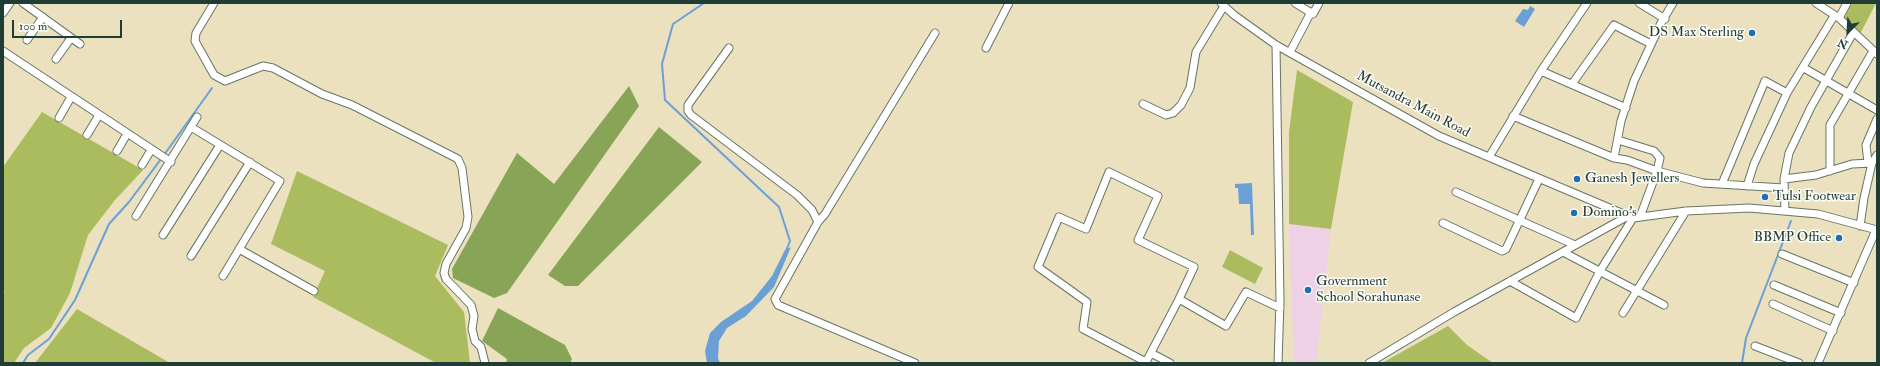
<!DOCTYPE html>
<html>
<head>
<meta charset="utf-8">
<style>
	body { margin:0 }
	#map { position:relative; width:1880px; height:366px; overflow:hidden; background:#ebe1bf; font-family:"IM FELL Double Pica",serif }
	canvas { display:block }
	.frame { position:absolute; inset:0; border:4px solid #1f3d34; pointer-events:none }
	.north { position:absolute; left:1828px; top:12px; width:40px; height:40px; -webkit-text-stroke:3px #fdfcf7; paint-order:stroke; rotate:204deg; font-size:11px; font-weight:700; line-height:16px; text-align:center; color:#1f3d34 }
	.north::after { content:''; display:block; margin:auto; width:14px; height:18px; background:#1f3d34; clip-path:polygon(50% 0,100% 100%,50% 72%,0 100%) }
	.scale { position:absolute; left:12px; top:20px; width:110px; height:18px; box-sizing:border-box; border:2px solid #1f3d34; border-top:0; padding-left:5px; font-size:12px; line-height:14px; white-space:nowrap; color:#1f3d34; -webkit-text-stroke:3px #fdfcf7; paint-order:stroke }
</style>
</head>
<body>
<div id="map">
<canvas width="1880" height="366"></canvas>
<div class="frame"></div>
<div class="north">N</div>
<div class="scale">100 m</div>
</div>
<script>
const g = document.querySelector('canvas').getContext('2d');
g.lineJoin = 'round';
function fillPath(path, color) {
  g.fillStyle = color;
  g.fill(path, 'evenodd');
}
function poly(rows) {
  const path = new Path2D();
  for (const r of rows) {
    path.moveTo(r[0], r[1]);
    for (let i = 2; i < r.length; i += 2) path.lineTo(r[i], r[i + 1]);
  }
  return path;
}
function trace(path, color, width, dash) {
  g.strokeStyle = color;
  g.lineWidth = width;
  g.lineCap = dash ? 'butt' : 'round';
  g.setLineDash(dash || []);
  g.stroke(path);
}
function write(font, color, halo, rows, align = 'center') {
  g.font = font + ' "IM FELL Double Pica",serif';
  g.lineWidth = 3;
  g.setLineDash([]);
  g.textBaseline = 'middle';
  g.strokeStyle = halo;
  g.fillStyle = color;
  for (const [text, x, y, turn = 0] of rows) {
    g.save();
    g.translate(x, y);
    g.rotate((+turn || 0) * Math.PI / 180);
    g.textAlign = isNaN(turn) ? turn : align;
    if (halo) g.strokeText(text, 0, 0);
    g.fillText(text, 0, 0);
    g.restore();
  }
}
fillPath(poly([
	[1289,224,1331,229,1316,363,1294,363]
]), '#eed0e7');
fillPath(poly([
	[1852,3,1876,3,1859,36,1843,20],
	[1297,70,1353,102,1331,229,1289,224,1289,132],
	[42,112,143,170,115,200,88,235,70,293,51,328,24,348,14,363,3,363,3,295,5,292,3,290,3,167],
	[297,171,448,245,435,276,464,312,470,363,436,363,313,297,325,271,271,244],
	[1230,250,1263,268,1255,284,1222,267],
	[77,309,170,363,35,363],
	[1448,326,1467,345,1493,363,1382,363]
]), '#abbc5f');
fillPath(poly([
	[629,86,639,106,507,293,494,298,453,278,452,269,517,153,554,184],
	[659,127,702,162,578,286,565,286,548,275],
	[498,308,565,345,572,359,570,363,506,363,507,359,482,341]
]), '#88a456');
fillPath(poly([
	[1530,6,1535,9,1524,27,1515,21,1523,9,1528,10],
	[1252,183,1254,235,1251,235,1250,204,1239,204,1238,188,1235,188,1235,184],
	[791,247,774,287,746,316,727,328,719,341,718,358,720,363,707,363,705,351,710,333,721,322,752,301,772,276,785,250]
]), '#6ba0d7');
trace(poly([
	[704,3,673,24,662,64,665,100,779,207,790,241,786,251],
	[164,155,212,88],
	[23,363,28,355,49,339,75,300,109,224,129,202,161,159],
	[1742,363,1746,338,1791,221]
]), '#6ba0d7', 2);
const minor = poly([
	[23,3,80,44],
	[214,3,196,33,195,41,214,75,225,81,263,66,273,68,322,94,352,105,458,159,462,168,468,217,466,228,446,264,444,273,446,279,471,305,474,316,472,329,475,341,481,347,485,363],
	[1221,3,1234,15,1276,45,1439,136,1633,218,1686,211,1749,208,1818,214,1877,230],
	[1295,3,1313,14,1319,3],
	[1639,3,1665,19],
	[1673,3,1661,23,1634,81,1621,121,1614,158,1627,160,1657,171,1703,183,1784,188],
	[1816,3,1839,18,1877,54],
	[3,13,10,3],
	[1839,18,1847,3],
	[27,40,43,17],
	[1276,45,1280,301,1278,363],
	[729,48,688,105,688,111,691,115,797,195,812,210,818,222],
	[986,48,1009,3],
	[3,51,171,162],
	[1290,52,1311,12],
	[56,59,71,38],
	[1804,68,1877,110],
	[1541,71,1626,108],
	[1572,84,1614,25,1651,44],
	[1143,104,1166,115,1173,113,1181,105,1190,88,1196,52,1224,6],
	[1513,116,1614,158],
	[59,118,71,97],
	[191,127,280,181,223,276],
	[87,135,99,115],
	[1618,140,1654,151,1660,158,1657,171,1640,217],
	[117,151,127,134],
	[1489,157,1541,71,1587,3],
	[1868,163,1866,145,1877,119],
	[142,165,151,150],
	[1830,171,1830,125,1873,51],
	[1109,172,1158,196,1138,240,1194,267,1179,299,1146,362,1083,329,1087,302,1038,267,1059,217,1086,229,1109,172],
	[1784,179,1816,175,1852,164,1872,163],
	[1722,184,1765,81,1787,93],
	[1747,186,1754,164,1787,93,1834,16],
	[1456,192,1575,245],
	[1785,211,1784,179,1789,153,1811,107,1853,33],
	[136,216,197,117],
	[1443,223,1502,251,1506,249,1539,179],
	[1860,226,1864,198,1872,163,1877,155],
	[163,235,220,145],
	[239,249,314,291],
	[1563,252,1664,305],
	[1782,254,1854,283],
	[191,256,250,162],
	[1510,281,1576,318,1600,271,1633,218],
	[1774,285,1841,313],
	[1179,299,1226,326,1246,292,1280,308],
	[1773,304,1833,331],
	[1623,313,1686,211],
	[1755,346,1799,363],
	[1151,353,1170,363],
	[915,363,778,305,775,299,818,222,825,214,935,33],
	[1369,363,1454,312,1628,216],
	[1818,363,1876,230]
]);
trace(minor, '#667665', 9);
trace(minor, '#fff', 7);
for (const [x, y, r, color] of [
	[1752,33,4,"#1f6fb2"],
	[1577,179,4,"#1f6fb2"],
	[1765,197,4,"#1f6fb2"],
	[1574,213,4,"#1f6fb2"],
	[1839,238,4,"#1f6fb2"],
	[1308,290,4,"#1f6fb2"]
]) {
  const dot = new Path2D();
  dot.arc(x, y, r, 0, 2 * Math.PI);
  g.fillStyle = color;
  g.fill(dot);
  trace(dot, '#fdfcf7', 1.5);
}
write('14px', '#1f3d34', '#fdfcf7', [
	["DS Max Sterling",1744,33,"right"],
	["Ganesh Jewellers",1585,179],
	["Tulsi Footwear",1773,197],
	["Domino's",1582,213],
	["BBMP Office",1831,238,"right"],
	["Government",1316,282],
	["School Sorahunase",1316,298]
], 'left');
write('14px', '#1f3d34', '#fdfcf7', [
	["Mutsandra Main Road",1413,105,28]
]);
</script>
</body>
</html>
